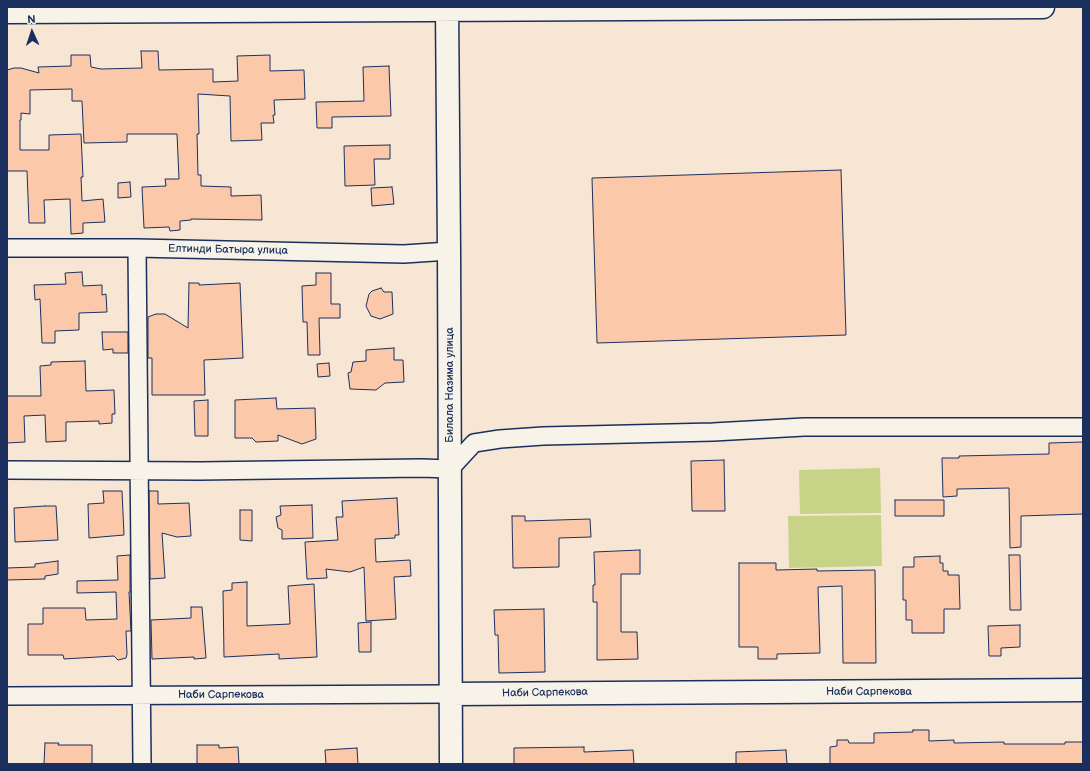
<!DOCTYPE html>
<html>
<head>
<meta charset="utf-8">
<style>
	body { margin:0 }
	#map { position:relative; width:1090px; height:771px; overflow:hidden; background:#f8e6d5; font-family:"Balsamiq Sans",sans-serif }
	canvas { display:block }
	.frame { position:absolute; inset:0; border:8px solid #1b2f5e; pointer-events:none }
	.north { position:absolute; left:12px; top:12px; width:40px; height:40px; -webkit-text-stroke:3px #f7f3e8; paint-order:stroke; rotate:357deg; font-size:11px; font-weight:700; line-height:16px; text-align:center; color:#1b2f5e }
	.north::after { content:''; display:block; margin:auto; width:14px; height:18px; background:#1b2f5e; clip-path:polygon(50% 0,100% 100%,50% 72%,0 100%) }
</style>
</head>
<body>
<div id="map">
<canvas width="1090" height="771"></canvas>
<div class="frame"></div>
<div class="north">N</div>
</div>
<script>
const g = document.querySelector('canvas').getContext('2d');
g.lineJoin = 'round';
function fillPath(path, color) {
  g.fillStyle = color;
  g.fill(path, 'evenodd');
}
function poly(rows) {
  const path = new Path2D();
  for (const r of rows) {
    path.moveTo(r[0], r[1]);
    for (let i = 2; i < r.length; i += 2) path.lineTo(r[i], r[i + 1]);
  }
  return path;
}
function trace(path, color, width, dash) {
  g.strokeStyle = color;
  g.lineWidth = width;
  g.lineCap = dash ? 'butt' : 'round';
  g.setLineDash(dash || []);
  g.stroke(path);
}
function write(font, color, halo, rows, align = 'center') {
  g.font = font + ' "Balsamiq Sans",sans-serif';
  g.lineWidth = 3.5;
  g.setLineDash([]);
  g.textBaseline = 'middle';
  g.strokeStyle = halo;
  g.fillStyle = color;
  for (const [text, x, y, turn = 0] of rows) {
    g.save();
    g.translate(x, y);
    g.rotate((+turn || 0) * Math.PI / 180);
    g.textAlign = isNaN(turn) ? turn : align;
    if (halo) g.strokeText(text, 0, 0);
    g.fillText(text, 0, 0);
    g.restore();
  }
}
fillPath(poly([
	[880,468,881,513,800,514,799,470],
	[881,515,882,566,789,568,788,516]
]), '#c7d488');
const building = poly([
	[141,51,158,51,159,70,213,69,213,82,238,81,237,56,270,55,270,71,304,70,305,99,274,100,275,115,273,115,274,123,261,123,262,140,231,141,230,96,198,94,199,134,197,134,198,175,201,175,201,186,231,187,231,196,261,195,262,220,191,219,191,220,180,221,180,230,170,231,169,227,144,228,142,187,166,186,165,179,179,179,177,134,127,134,127,142,84,143,82,101,72,101,72,89,30,90,30,114,21,113,21,120,20,120,20,150,49,150,49,135,81,134,83,177,81,177,82,201,103,199,105,222,83,223,83,233,71,234,70,199,44,200,45,223,29,223,27,171,7,171,7,70,14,68,21,68,39,73,38,67,71,66,71,55,90,55,91,67,101,69,142,68,141,51],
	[389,66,391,116,332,117,332,128,317,128,316,102,364,101,363,67,389,66],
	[390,145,390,159,374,159,375,185,345,186,344,146,390,145],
	[841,170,846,335,597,343,592,178,841,170],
	[130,182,131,197,118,198,118,183,130,182],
	[392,187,394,204,372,206,371,188,392,187],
	[82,272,83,286,102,285,102,295,106,294,107,312,79,313,79,330,55,331,55,343,42,343,40,299,35,300,34,285,66,284,65,273,82,272],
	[316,273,331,273,331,304,340,304,340,318,319,318,320,355,308,355,307,322,303,322,302,286,316,285,316,273],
	[189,283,199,283,199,285,240,283,243,358,204,360,205,395,152,395,152,358,148,358,148,317,156,314,165,314,188,328,189,283],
	[381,288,384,292,392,292,393,314,380,319,371,316,366,306,369,294,372,291,381,288],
	[102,332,128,332,128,353,113,353,113,349,103,350,102,332],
	[394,348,394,360,403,360,404,382,385,383,376,390,350,389,348,373,351,372,353,362,366,361,366,350,394,348],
	[85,361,86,391,114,390,115,414,112,414,112,423,99,424,99,421,66,422,66,441,46,442,45,415,24,416,25,442,7,443,7,396,41,396,40,366,51,365,51,362,85,361],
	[329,363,330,376,318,377,317,364,329,363],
	[276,398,277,409,315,408,316,439,302,444,278,435,278,441,256,442,252,438,235,438,235,400,276,398],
	[208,400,208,436,195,436,194,401,208,400],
	[1083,442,1083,514,1021,516,1021,547,1010,548,1009,488,957,489,957,496,943,497,942,458,959,458,959,456,1049,454,1049,443,1083,442],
	[724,460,725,511,692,511,691,461,724,460],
	[103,491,122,491,124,535,89,538,88,504,104,503,103,491],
	[149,491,158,491,158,504,189,503,191,536,177,537,162,533,165,578,150,579,149,491],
	[397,498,399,535,395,535,395,538,375,539,376,562,410,560,411,576,394,577,396,619,366,621,364,567,350,572,326,569,327,578,307,579,305,542,338,540,336,517,343,517,342,501,397,498],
	[895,500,944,500,944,516,895,516,895,500],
	[312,505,313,538,282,539,282,530,278,528,276,517,281,515,280,506,312,505],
	[45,506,56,506,58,540,15,542,14,508,45,506],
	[240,510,252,510,252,541,240,540,240,510],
	[512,516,525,516,525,521,590,519,591,537,559,538,559,567,513,568,512,516],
	[640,550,640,574,621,574,621,632,637,632,638,659,597,660,597,602,593,602,593,585,595,585,594,552,640,550],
	[130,555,130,592,129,592,131,631,126,631,127,654,126,658,118,660,114,656,64,659,63,655,28,655,28,624,43,624,43,608,85,608,86,620,117,619,116,592,77,593,77,581,118,580,117,556,130,555],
	[1009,555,1020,555,1021,610,1010,610,1009,555],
	[940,556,940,563,943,563,943,571,948,571,948,575,959,575,960,609,944,609,944,633,912,633,912,620,906,620,906,600,903,600,903,567,914,567,914,557,940,556],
	[58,561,58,574,45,576,45,579,7,580,7,568,35,567,35,564,58,561],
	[739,563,776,563,776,570,817,569,817,571,875,570,876,663,843,663,842,586,818,587,820,653,777,654,777,659,758,659,758,647,739,647,739,563],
	[247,582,247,626,290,624,288,586,314,584,317,657,279,659,279,654,224,657,223,591,232,590,232,583,247,582],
	[191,607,202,607,206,658,194,659,194,657,152,659,151,620,191,618,191,607],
	[544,609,545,672,499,673,498,635,495,635,494,610,544,609],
	[371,622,371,652,359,652,358,623,371,622],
	[1020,625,1020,647,1001,648,1001,656,989,656,988,626,1020,625],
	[913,730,929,730,929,741,954,740,954,743,1004,742,1004,744,1065,744,1065,742,1083,742,1083,764,830,764,830,747,837,746,837,740,848,740,849,743,874,743,874,733,913,732,913,730],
	[45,743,59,743,58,745,92,745,92,764,44,764,45,743],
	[197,745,219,745,219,748,238,747,239,764,197,764,197,745],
	[584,747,584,752,633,750,634,764,514,764,514,748,584,747],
	[357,748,358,764,326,764,325,750,357,748],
	[786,750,787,764,736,764,736,752,786,750]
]);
fillPath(building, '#fbc9aa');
trace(building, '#1b2f5e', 1);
const street = poly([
	[7,248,137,248,404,254,449,251],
	[137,248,142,764],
	[7,470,200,471,421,468,450,469,474,443,500,439,543,436,713,432,804,427,1083,427],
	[7,696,450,694]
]);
const secondary = poly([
	[447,7,449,251,451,764],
	[7,12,1043,7],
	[450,694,1083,690]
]);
trace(street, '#1b2f5e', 20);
trace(secondary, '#1b2f5e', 25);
trace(street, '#f7f3e8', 17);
trace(secondary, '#f7f3e8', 22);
write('11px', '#1b2f5e', '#f7f3e8', [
	["Елтинди Батыра улица",228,250,1],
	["Билала Назима улица",450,385,-90],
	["Наби Сарпекова",869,692],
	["Наби Сарпекова",545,693,-1],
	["Наби Сарпекова",221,695]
]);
</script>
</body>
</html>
